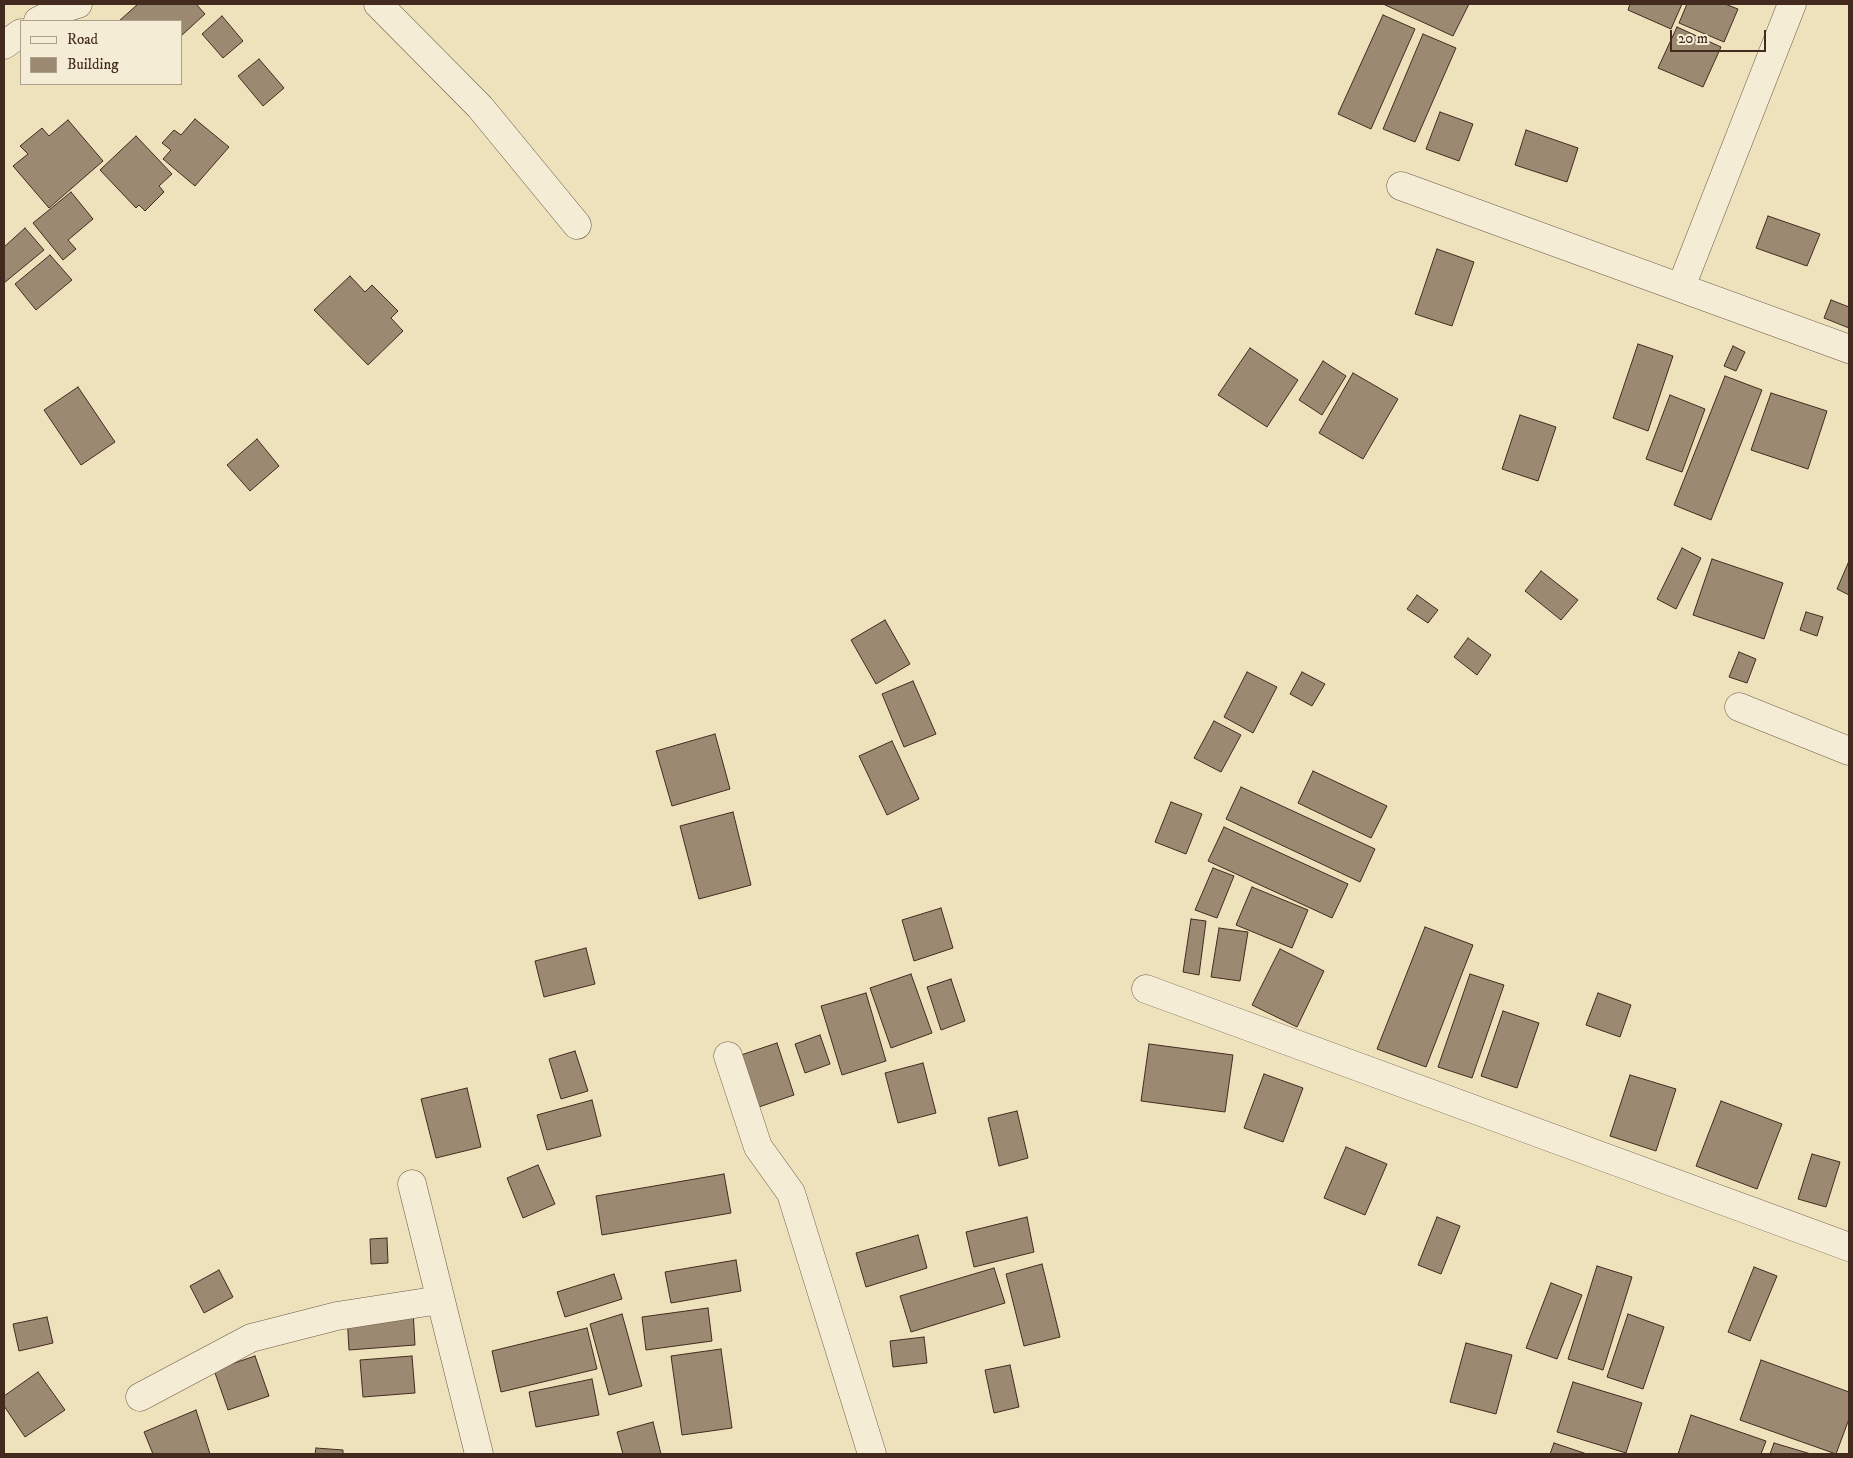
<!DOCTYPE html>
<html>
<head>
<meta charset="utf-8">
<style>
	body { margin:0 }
	#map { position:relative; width:1853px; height:1458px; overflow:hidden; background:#eee2bd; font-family:"IM FELL DW Pica",serif }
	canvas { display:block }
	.frame { position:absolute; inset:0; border:5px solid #422b1e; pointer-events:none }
	.legend { position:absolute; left:20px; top:20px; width:162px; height:65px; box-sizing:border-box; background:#f4ecd4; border:1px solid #ad9f8b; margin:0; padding:6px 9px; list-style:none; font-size:15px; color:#422b1e }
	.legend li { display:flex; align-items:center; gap:10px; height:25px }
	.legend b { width:25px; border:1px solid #ad9f8b }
	.scale { position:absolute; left:1670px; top:30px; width:96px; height:22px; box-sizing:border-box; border:2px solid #422b1e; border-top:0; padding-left:6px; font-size:15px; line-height:18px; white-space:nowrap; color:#422b1e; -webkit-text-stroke:4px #f4ecd4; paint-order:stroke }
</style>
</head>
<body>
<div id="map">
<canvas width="1853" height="1458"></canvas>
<div class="frame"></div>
<ul class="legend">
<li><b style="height:6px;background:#f4ecd4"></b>Road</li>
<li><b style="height:14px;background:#9b8a71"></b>Building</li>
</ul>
<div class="scale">20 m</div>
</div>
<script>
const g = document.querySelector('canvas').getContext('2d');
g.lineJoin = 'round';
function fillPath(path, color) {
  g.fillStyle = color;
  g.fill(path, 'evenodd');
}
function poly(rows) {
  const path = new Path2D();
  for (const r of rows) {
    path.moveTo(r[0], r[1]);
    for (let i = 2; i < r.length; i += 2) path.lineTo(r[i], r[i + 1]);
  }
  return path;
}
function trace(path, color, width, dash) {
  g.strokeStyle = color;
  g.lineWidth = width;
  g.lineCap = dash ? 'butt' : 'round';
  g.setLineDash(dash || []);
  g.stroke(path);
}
const building = poly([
	[138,4,196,4,205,14,181,36,181,21,119,21,138,4],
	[1383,4,1469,4,1453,36,1383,4],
	[1630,4,1682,4,1671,29,1628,10,1630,4],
	[1687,4,1725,4,1738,9,1724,42,1679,23,1687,4],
	[1383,15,1415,29,1371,129,1338,114,1383,15],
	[222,16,243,41,223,58,202,34,222,16],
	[1677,27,1721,47,1703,87,1658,68,1677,27],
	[1423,34,1456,48,1415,142,1383,129,1423,34],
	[259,59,284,88,263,106,238,76,259,59],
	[1440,112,1473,124,1459,161,1426,149,1440,112],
	[195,119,229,147,195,186,163,159,171,150,162,143,174,130,181,135,195,119],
	[68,120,103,161,49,208,13,166,28,154,20,146,42,128,49,136,68,120],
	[1526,130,1578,148,1567,182,1515,165,1526,130],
	[136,136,172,174,159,186,164,192,145,211,139,205,136,208,100,170,136,136],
	[71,192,93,219,68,240,76,249,63,260,33,223,71,192],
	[1768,216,1820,234,1807,266,1756,248,1768,216],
	[25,228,44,250,4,283,4,247,25,228],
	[1437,249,1474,262,1452,326,1415,314,1437,249],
	[50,255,72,280,36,310,15,284,50,255],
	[350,276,365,292,372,285,398,311,391,318,403,331,368,365,314,310,350,276],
	[1831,300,1849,307,1849,328,1824,318,1831,300],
	[1638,344,1673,356,1648,431,1613,418,1638,344],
	[1733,346,1745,352,1736,371,1724,366,1733,346],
	[1250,348,1298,380,1267,427,1218,395,1250,348],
	[1323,361,1346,376,1322,415,1299,400,1323,361],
	[1353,373,1398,399,1363,459,1319,433,1353,373],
	[1725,376,1762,390,1711,520,1674,505,1725,376],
	[78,387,115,442,81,465,44,410,78,387],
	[1771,393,1827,411,1808,469,1751,450,1771,393],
	[1670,395,1705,409,1682,472,1646,459,1670,395],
	[1520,415,1556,427,1538,481,1502,469,1520,415],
	[257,439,279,466,250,491,227,465,257,439],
	[1682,548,1701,558,1676,609,1657,599,1682,548],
	[1712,559,1783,583,1764,639,1693,615,1712,559],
	[1849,561,1849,595,1837,589,1849,561],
	[1541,571,1578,600,1561,620,1525,591,1541,571],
	[1417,595,1438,610,1428,623,1407,609,1417,595],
	[1806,612,1823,617,1817,636,1800,630,1806,612],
	[885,620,910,664,876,684,851,640,885,620],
	[1468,638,1491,655,1477,675,1454,657,1468,638],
	[1739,652,1756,659,1747,683,1729,677,1739,652],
	[1247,672,1277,687,1253,733,1224,717,1247,672],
	[1302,672,1325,684,1312,706,1290,694,1302,672],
	[913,681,936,734,904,747,882,694,913,681],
	[1214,721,1241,735,1221,772,1194,758,1214,721],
	[715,734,730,789,672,806,656,751,715,734],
	[892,741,919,799,887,815,859,756,892,741],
	[1313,771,1387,806,1371,838,1298,803,1313,771],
	[1241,787,1375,849,1360,882,1226,819,1241,787],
	[1171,802,1202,814,1186,854,1155,842,1171,802],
	[733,812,751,885,699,899,680,826,733,812],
	[1224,827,1348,884,1332,918,1208,861,1224,827],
	[1213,868,1234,876,1217,918,1195,910,1213,868],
	[1252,887,1308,910,1292,948,1236,925,1252,887],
	[941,908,953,948,914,961,902,920,941,908],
	[1191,919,1206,921,1199,975,1183,972,1191,919],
	[1425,927,1473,945,1426,1067,1377,1049,1425,927],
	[1219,928,1248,932,1240,981,1211,977,1219,928],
	[586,948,595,984,544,997,535,961,586,948],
	[1280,949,1324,971,1297,1027,1252,1005,1280,949],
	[911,974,932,1033,891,1048,870,988,911,974],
	[1470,974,1504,985,1472,1078,1438,1067,1470,974],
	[951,979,965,1021,941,1030,927,987,951,979],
	[866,993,886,1061,842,1075,821,1006,866,993],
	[1598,993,1631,1005,1620,1037,1586,1025,1598,993],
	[1503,1011,1539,1023,1517,1088,1481,1076,1503,1011],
	[820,1035,830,1064,805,1073,795,1044,820,1035],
	[777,1043,794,1095,756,1108,738,1056,777,1043],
	[1149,1044,1233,1055,1225,1112,1141,1101,1149,1044],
	[575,1051,588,1091,561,1099,549,1059,575,1051],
	[923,1063,936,1113,898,1123,885,1073,923,1063],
	[1264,1074,1303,1088,1283,1142,1244,1128,1264,1074],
	[1630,1075,1676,1089,1656,1151,1610,1136,1630,1075],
	[467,1088,481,1147,436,1158,421,1099,467,1088],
	[592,1100,601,1136,547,1150,537,1115,592,1100],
	[1721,1101,1782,1124,1757,1189,1696,1166,1721,1101],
	[1017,1111,1028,1158,999,1166,988,1118,1017,1111],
	[1346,1147,1387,1164,1365,1215,1324,1198,1346,1147],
	[1812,1154,1840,1162,1826,1207,1798,1199,1812,1154],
	[538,1165,555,1204,523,1218,507,1178,538,1165],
	[724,1174,731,1213,602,1235,596,1196,724,1174],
	[1027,1217,1034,1252,974,1267,966,1232,1027,1217],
	[1437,1217,1460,1226,1441,1274,1418,1265,1437,1217],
	[918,1235,927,1268,866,1287,856,1253,918,1235],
	[387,1238,388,1263,371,1264,370,1239,387,1238],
	[736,1260,741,1291,671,1303,665,1272,736,1260],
	[1042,1264,1060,1337,1024,1346,1006,1274,1042,1264],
	[1597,1266,1632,1277,1603,1370,1568,1359,1597,1266],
	[1754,1267,1777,1276,1750,1341,1728,1332,1754,1267],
	[994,1268,1005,1303,911,1332,900,1296,994,1268],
	[219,1270,233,1297,204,1313,190,1286,219,1270],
	[614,1274,622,1299,565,1317,557,1292,614,1274],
	[1551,1283,1582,1295,1557,1359,1526,1348,1551,1283],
	[708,1308,712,1341,646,1350,642,1317,708,1308],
	[413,1310,415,1345,349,1350,347,1315,413,1310],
	[622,1314,642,1386,609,1395,590,1324,622,1314],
	[1628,1314,1664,1327,1643,1389,1607,1377,1628,1314],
	[47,1317,53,1343,19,1351,13,1324,47,1317],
	[587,1328,597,1369,501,1392,492,1351,587,1328],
	[924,1337,927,1363,893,1367,890,1341,924,1337],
	[1466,1343,1512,1355,1496,1414,1450,1402,1466,1343],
	[721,1349,732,1428,682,1435,671,1356,721,1349],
	[255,1356,269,1396,228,1410,214,1370,255,1356],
	[412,1356,415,1393,363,1397,360,1360,412,1356],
	[1761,1360,1849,1392,1849,1419,1836,1454,1740,1420,1761,1360],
	[1010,1365,1019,1407,994,1413,985,1370,1010,1365],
	[38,1372,65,1410,25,1437,4,1406,4,1396,38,1372],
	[592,1379,599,1415,536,1427,529,1392,592,1379],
	[1573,1382,1642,1403,1626,1453,1557,1432,1573,1382],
	[196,1410,210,1454,153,1454,144,1432,196,1410],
	[1691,1415,1766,1441,1761,1454,1678,1454,1691,1415],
	[653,1422,661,1454,623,1454,617,1432,653,1422],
	[1554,1443,1587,1454,1550,1454,1554,1443],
	[1774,1443,1811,1454,1770,1454,1774,1443],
	[316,1448,343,1450,343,1454,315,1454,316,1448]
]);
fillPath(building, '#9b8a71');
trace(building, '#422b1e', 1);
const minor = poly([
	[378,4,480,107,577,225],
	[38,21,62,9,78,4],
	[4,45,21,33],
	[1401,186,1849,349],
	[1681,287,1792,4],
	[1739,707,1849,751],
	[1146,989,1849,1247],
	[728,1056,758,1147,791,1193,872,1454],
	[412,1184,479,1454],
	[140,1397,251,1338,337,1316,440,1300]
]);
trace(minor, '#6d5946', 29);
trace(minor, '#f4ecd4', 28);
</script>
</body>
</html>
